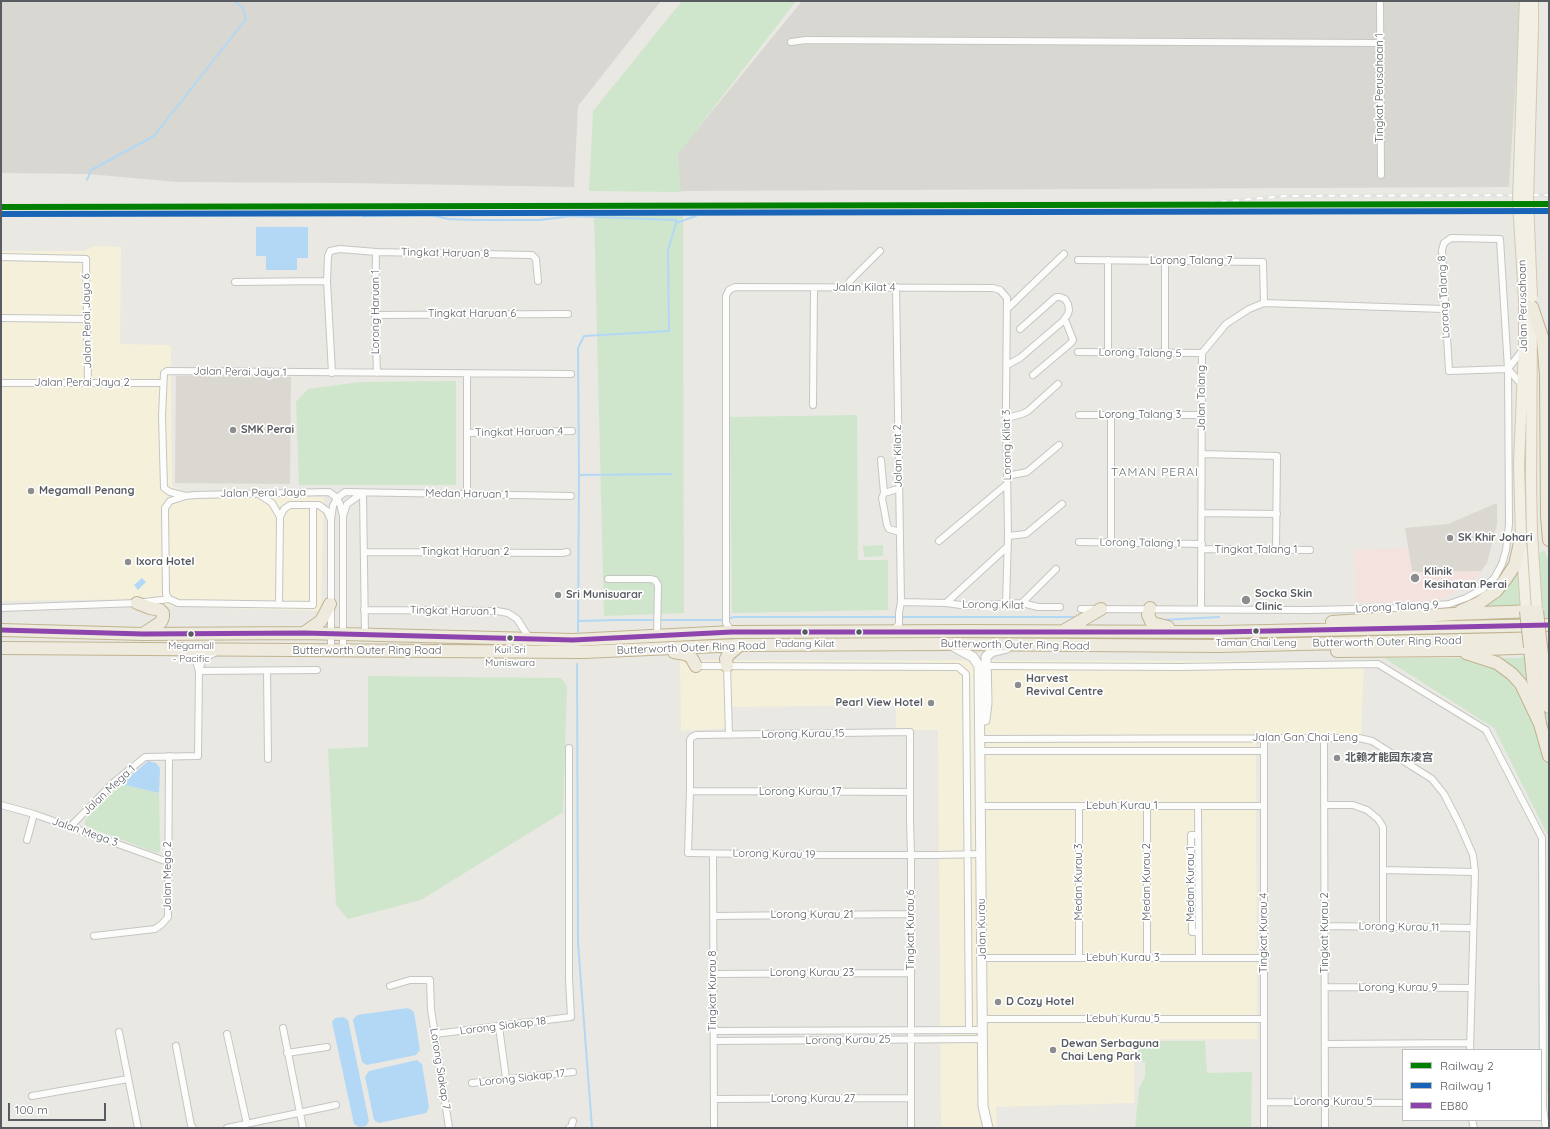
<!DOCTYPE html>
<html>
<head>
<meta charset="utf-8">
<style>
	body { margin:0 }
	#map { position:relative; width:1550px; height:1129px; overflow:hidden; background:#e9e8e2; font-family:Quicksand,sans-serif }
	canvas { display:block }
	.frame { position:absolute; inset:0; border:2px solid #585c61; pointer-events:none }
	.legend { position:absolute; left:1402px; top:1049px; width:140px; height:72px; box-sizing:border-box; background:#fff; border:1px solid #bcbec0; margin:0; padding:5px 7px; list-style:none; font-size:12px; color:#585c61 }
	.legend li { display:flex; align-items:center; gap:8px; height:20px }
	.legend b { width:20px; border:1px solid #bcbec0 }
	.scale { position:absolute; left:8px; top:1103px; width:98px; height:18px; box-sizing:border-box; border:2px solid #585c61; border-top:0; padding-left:5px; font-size:12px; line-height:14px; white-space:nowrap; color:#585c61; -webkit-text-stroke:3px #fff; paint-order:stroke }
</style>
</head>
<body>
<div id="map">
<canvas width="1550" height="1129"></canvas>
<div class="frame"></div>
<ul class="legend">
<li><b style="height:5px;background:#008000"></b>Railway 2</li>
<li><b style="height:5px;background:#1964b7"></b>Railway 1</li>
<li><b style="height:5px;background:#8e44ad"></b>EB80</li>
</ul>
<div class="scale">100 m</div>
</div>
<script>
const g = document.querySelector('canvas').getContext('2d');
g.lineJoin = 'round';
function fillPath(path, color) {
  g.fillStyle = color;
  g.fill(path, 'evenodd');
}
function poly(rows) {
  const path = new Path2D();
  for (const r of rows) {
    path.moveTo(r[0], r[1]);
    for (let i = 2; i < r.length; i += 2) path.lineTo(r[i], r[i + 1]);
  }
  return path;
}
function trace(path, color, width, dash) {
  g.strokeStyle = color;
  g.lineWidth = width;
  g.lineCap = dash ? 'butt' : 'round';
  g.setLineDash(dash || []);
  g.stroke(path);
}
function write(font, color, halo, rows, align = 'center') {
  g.font = font + ' Quicksand,"Noto Sans SC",sans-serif';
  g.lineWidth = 3.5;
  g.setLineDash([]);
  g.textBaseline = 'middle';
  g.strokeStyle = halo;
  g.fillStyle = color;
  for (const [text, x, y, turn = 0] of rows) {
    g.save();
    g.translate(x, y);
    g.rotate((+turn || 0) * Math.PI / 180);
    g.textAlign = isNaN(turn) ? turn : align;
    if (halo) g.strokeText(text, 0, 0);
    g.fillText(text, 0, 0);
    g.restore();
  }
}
fillPath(poly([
	[93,246,121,247,120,344,171,345,172,486,199,498,324,497,321,611,163,606,148,599,1,601,1,251,84,251],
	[680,660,1364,661,1361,742,1256,743,1257,1039,1134,1039,1134,1103,996,1107,997,1128,941,1128,938,730,896,730,896,705,732,707,731,728,681,731]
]), '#f5f0d9');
fillPath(poly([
	[1,1,661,1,578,106,574,187,346,183,177,182,88,174,1,173],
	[802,1,1519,1,1519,29,1509,187,680,191,677,154]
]), '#d9d7d2');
fillPath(poly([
	[176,376,291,377,290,484,175,483],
	[1497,503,1497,524,1487,563,1481,571,1420,572,1412,571,1405,528,1448,524]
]), '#dad8d0');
fillPath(poly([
	[1408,548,1412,571,1420,572,1481,571,1471,583,1448,597,1420,603,1356,602,1354,550]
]), '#f3e2dd');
fillPath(poly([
	[682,1,796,1,678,154,681,192,589,191,593,111],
	[594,213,683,214,684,613,604,616],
	[456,381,456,485,299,485,296,402,308,389,360,382],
	[857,415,858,560,888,560,888,610,732,613,730,417],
	[883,545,883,556,864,557,863,546],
	[1544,550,1549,561,1549,619,1539,620,1477,610,1517,569],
	[1549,648,1549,1092,1547,1092,1548,836,1494,728,1384,658,1519,658],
	[368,676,561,678,567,686,563,812,421,900,348,919,336,905,328,749,368,747],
	[121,784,159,793,160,851,157,853,85,826,85,820],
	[1136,1041,1205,1041,1207,1073,1252,1072,1251,1128,1135,1128,1139,1088,1145,1077,1145,1062,1136,1061]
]), '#cfe6cd');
fillPath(poly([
	[256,227,308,227,308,258,297,258,297,270,266,270,266,256,256,256],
	[142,578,146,582,138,590,134,585],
	[148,761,156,763,160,768,159,793,121,784],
	[408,1008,414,1012,420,1050,416,1055,367,1065,362,1062,353,1020,357,1015],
	[343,1017,348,1020,369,1121,366,1126,359,1127,354,1124,332,1022,335,1018],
	[417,1060,422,1064,429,1107,426,1113,379,1123,374,1120,365,1077,369,1071]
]), '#b3d8f6');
trace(poly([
	[87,180,91,170,154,136,246,19,243,8,234,1],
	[363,216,431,215,448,219,474,220,540,220,570,216,676,220,676,223],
	[579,475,672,474],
	[1163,620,1219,617],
	[578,621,617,620,721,620,735,617,1074,617],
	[578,632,579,475,578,348,584,336,669,331,668,250,676,223,696,216],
	[577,664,578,943,592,1128]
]), '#b3d8f6', 2);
const street = poly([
	[1380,1,1381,175],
	[791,42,806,40,1380,43],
	[376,252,375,315,377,373],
	[1,257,86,259,88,383],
	[1078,260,1263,262,1264,303],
	[1108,260,1108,352],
	[235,282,327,281],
	[846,288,850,281,880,251],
	[1007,309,1064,254],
	[375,315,568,314],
	[1,318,87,319],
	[1078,352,1202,353],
	[1165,353,1165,261],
	[1007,365,1020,358,1063,321,1068,314,1069,310,1068,304,1065,299,1060,297,1056,297,1020,329],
	[1508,369,1524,348],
	[1508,369,1522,385],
	[332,373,327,281,328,256,330,251,340,249,376,252,532,255,536,259,538,281],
	[467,373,467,494],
	[1033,375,1071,343,1073,340,1066,322,1063,321],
	[1,383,163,383],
	[813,405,814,288],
	[1079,415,1202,415],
	[1007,418,1022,414,1028,411,1058,384],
	[467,433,572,431],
	[1202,454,1277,456,1276,549],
	[881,460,884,493],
	[1007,476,1027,472,1059,445],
	[898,489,884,493,882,498,887,525,889,529,900,532],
	[257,493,272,503,280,517],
	[363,493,365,634],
	[186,496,170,492,164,488,162,416,164,373,167,371,571,374],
	[1202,513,1277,514],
	[343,516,347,504,361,494],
	[1008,536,1026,534,1062,504],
	[939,541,1007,484],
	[1079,542,1202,544],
	[1111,543,1111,415],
	[1202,549,1310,550],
	[364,552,562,553,567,552],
	[608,579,650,579,655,580,658,585,657,636],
	[169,599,166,594,165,508,170,501,186,496,195,495,329,492,337,498,340,504,343,516,343,651],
	[901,602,946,603,968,606,1022,603,1038,607,1060,607],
	[946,603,1007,547],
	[1022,603,1056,569],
	[279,604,280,517,284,509,290,505,319,505,327,511,331,520],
	[1,608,137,603,169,599,178,603,313,605,313,505],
	[1201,608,1202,353,1226,324,1249,309,1264,303,1444,309],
	[1081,609,1310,610,1400,608,1449,604,1466,598,1483,589,1495,577,1502,564,1506,550,1509,524,1508,369,1500,239,1451,238,1444,243,1442,250,1449,371,1508,369],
	[364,610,497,611,508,613,517,619,530,639],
	[893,631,899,624,899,613,901,602,896,287],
	[732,632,726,623,726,296,729,290,735,287,993,288,1000,290,1007,298,1006,405,1008,536,1006,604],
	[331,650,331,520,333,506,337,498,345,492,571,496],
	[696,666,958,667,966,674,969,1030],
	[727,666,729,735],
	[986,666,1179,667,1378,664,1486,730,1542,838,1543,1108,1546,1128],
	[199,670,203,659,205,657,215,653],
	[199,671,317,670],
	[267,671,268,759],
	[1264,738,1264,1128],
	[1324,738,1325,1128],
	[980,739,1359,738,1372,741,1432,779,1444,794,1459,823,1473,855,1475,872,1470,1050],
	[980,751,1264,751],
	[690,791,910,792],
	[1,805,34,814,168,862],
	[1324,805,1353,805,1367,810,1378,819,1383,827,1383,927],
	[980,806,1264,806],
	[1147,806,1147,958],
	[1198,807,1199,957],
	[70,827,114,782,145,757,198,756,199,671,195,658,185,651],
	[1198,835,1191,835,1192,932,1199,932],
	[27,840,34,814],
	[713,854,714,1128],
	[1383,870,1475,872],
	[713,916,911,914],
	[1325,926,1473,928],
	[94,936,155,929,162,924,168,917,169,756],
	[982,958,1264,958],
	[1079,958,1079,806],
	[713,974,911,973],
	[390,986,410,980,430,980,431,1009,449,1128],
	[1325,987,1471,988],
	[983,1019,1264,1019],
	[499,1027,506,1078],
	[283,1028,303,1128],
	[714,1031,983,1030],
	[119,1032,138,1128],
	[227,1034,247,1124],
	[435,1034,571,1017,569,979,569,748],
	[714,1041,983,1039],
	[1325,1044,1470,1043],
	[176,1046,191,1125,193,1128],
	[287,1053,327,1047],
	[472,1083,573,1072],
	[32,1096,128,1079],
	[714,1099,911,1098],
	[1264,1102,1403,1103],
	[1472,1120,1474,1128],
	[227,1128,336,1105],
	[569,1128,571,1127,573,1121],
	[911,1128,911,855,910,820,910,732,696,735,692,737,690,740,690,791,688,853,813,855,939,855,981,854]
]);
const secondary = poly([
	[951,645,973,657,979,666,983,1106,988,1128],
	[985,720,987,703,986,657,991,652,1007,648]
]);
const primary = poly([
	[1524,25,1525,1],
	[1533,27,1533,1],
	[1524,299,1524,347,1519,464,1521,538,1526,611],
	[1532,313,1531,481,1532,534,1537,611]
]);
const highway = poly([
	[1532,307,1543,340,1546,375,1547,516,1549,540],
	[137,603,150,608,160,610,163,613,163,617,161,622,143,634],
	[1150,608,1148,615,1152,623,1168,627],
	[1461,611,1479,603,1496,591,1505,580,1515,565,1521,538],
	[1332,622,1454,614,1535,611],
	[1,630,143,634,304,633,573,640,732,632,970,631,1221,632,1549,625],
	[1065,630,1101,609],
	[304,633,321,621,330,604],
	[1530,647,1533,679,1540,724,1549,756],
	[1,648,583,652,740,645,949,644,1218,646,1549,638],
	[1337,651,1459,650,1541,647,1549,707],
	[674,652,685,654,691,657,696,666],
	[1466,653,1497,663,1512,674,1521,684,1540,724],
	[727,666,726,659,728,655,740,645]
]);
trace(street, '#c5c6c4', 8);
trace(secondary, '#c5c6c4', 11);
trace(primary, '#d2caaf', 12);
trace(highway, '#c0b390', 14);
trace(street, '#fcfcfb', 6);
trace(secondary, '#fcfcfb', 9);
trace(primary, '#f2f0e5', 10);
trace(highway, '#eeebde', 12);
const rail = poly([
	[1185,205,1285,196,1549,195]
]);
trace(rail, '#e2e2e1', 3.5);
trace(rail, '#fff', 2, [6]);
const primaryBridge = poly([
	[1532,297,1528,200,1533,27],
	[1524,299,1518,201,1524,25]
]);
const highwayBridge = poly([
	[1526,611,1530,647],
	[1537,611,1541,647]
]);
trace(primaryBridge, '#d2caaf', 12, []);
trace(highwayBridge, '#c0b390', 14, []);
trace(primaryBridge, '#f2f0e5', 10);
trace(highwayBridge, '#eeebde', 12);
trace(poly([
	[1,630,143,634,304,633,573,640,732,632,1221,632,1549,625]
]), '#8e44ad', 5);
trace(poly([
	[1,207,1549,204]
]), '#008000', 6);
trace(poly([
	[1,214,1549,211]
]), '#1964b7', 6);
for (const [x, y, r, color] of [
	[233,430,4,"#8b8d8e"],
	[31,491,4,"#8b8d8e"],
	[1450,538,4,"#8b8d8e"],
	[128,562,4,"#8b8d8e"],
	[1415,578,5,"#8b8d8e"],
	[558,595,4,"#8b8d8e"],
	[1246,600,5,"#8b8d8e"],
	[1256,631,3.5,"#585c61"],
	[805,632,3.5,"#585c61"],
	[859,632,3.5,"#585c61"],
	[191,634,3.5,"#585c61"],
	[510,638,3.5,"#585c61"],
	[1018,685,4,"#8b8d8e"],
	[931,703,4,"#8b8d8e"],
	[1337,758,4,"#8b8d8e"],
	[998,1002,4,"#8b8d8e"],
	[1053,1050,4,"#8b8d8e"]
]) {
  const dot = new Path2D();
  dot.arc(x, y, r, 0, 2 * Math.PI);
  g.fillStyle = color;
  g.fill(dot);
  trace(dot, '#fff', 1.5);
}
write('10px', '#585c61', '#fff', [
	["Taman Chai Leng",1256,643],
	["Padang Kilat",805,644],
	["Megamall",191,646],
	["- Pacific",191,659],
	["Kuil Sri",510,650],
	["Muniswara",510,663]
]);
write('11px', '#585c61', '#fff', [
	["Tingkat Perusahaan 1",1380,88,-90],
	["Tingkat Haruan 8",445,253,1],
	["Lorong Talang 7",1191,261],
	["Jalan Kilat 4",864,288],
	["Lorong Talang 8",1444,297,-93],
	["Jalan Perusahaan",1523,306,-91],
	["Lorong Haruan 1",376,312,-90],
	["Tingkat Haruan 6",472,314],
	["Jalan Perai Jaya 6",87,321,-91],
	["Lorong Talang 5",1140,353,1],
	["Jalan Perai Jaya 1",240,372,1],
	["Jalan Perai Jaya 2",82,383],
	["Jalan Talang",1202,398,-90],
	["Lorong Talang 3",1140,415],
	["Tingkat Haruan 4",519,432,-1],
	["Lorong Kilat 3",1007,445,-91],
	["Jalan Kilat 2",898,456,-91],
	["Jalan Perai Jaya",263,493,-1],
	["Medan Haruan 1",467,494,1],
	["Lorong Talang 1",1140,543,1],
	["Tingkat Talang 1",1256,550],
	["Tingkat Haruan 2",465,552],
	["Lorong Kilat",993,605,1],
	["Lorong Talang 9",1397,607,-3],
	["Tingkat Haruan 1",453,611,1],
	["Butterworth Outer Ring Road",1387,642,-1],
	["Butterworth Outer Ring Road",1015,645,1],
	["Butterworth Outer Ring Road",691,648,-2],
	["Butterworth Outer Ring Road",367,651],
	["Lorong Kurau 15",803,734,-1],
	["Jalan Gan Chai Leng",1305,738],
	["Jalan Mega 1",109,790,-43],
	["Lorong Kurau 17",800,792],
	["Lebuh Kurau 1",1122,806],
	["Jalan Mega 3",85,832,19],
	["Lorong Kurau 19",774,854,1],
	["Jalan Mega 2",168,876,-90],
	["Medan Kurau 3",1079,882,-90],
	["Medan Kurau 2",1147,882,-90],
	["Medan Kurau 1",1191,884,-90],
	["Lorong Kurau 21",812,915],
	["Lorong Kurau 11",1399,927,1],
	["Jalan Kurau",982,929,-91],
	["Tingkat Kurau 6",911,930,-90],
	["Tingkat Kurau 4",1264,933,-90],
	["Tingkat Kurau 2",1325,933,-90],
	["Lebuh Kurau 3",1123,958],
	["Lorong Kurau 23",812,973],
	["Lorong Kurau 9",1398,988],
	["Tingkat Kurau 8",713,991,-90],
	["Lebuh Kurau 5",1123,1019],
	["Lorong Siakap 18",503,1026,-7],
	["Lorong Kurau 25",848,1040,-1],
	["Lorong Siakap 7",440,1069,81],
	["Lorong Siakap 17",522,1078,-6],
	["Lorong Kurau 27",813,1099],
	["Lorong Kurau 5",1333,1102]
]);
write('bold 11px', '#585c61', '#fff', [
	["SMK Perai",241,430],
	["Megamall Penang",39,491],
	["SK Khir Johari",1458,538],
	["Ixora Hotel",136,562],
	["Klinik",1424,572],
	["Kesihatan Perai",1424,585],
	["Socka Skin",1255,594],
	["Clinic",1255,607],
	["Sri Munisuarar",566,595],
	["Harvest",1026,679],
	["Revival Centre",1026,692],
	["Pearl View Hotel",923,703,"right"],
	["北赖才能园东凌宫",1345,758],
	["D Cozy Hotel",1006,1002],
	["Dewan Serbaguna",1061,1044],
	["Chai Leng Park",1061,1057]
], 'left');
g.letterSpacing = '1px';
write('12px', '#696e73', '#fff', [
	["TAMAN PERAI",1155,472]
]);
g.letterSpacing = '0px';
</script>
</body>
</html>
